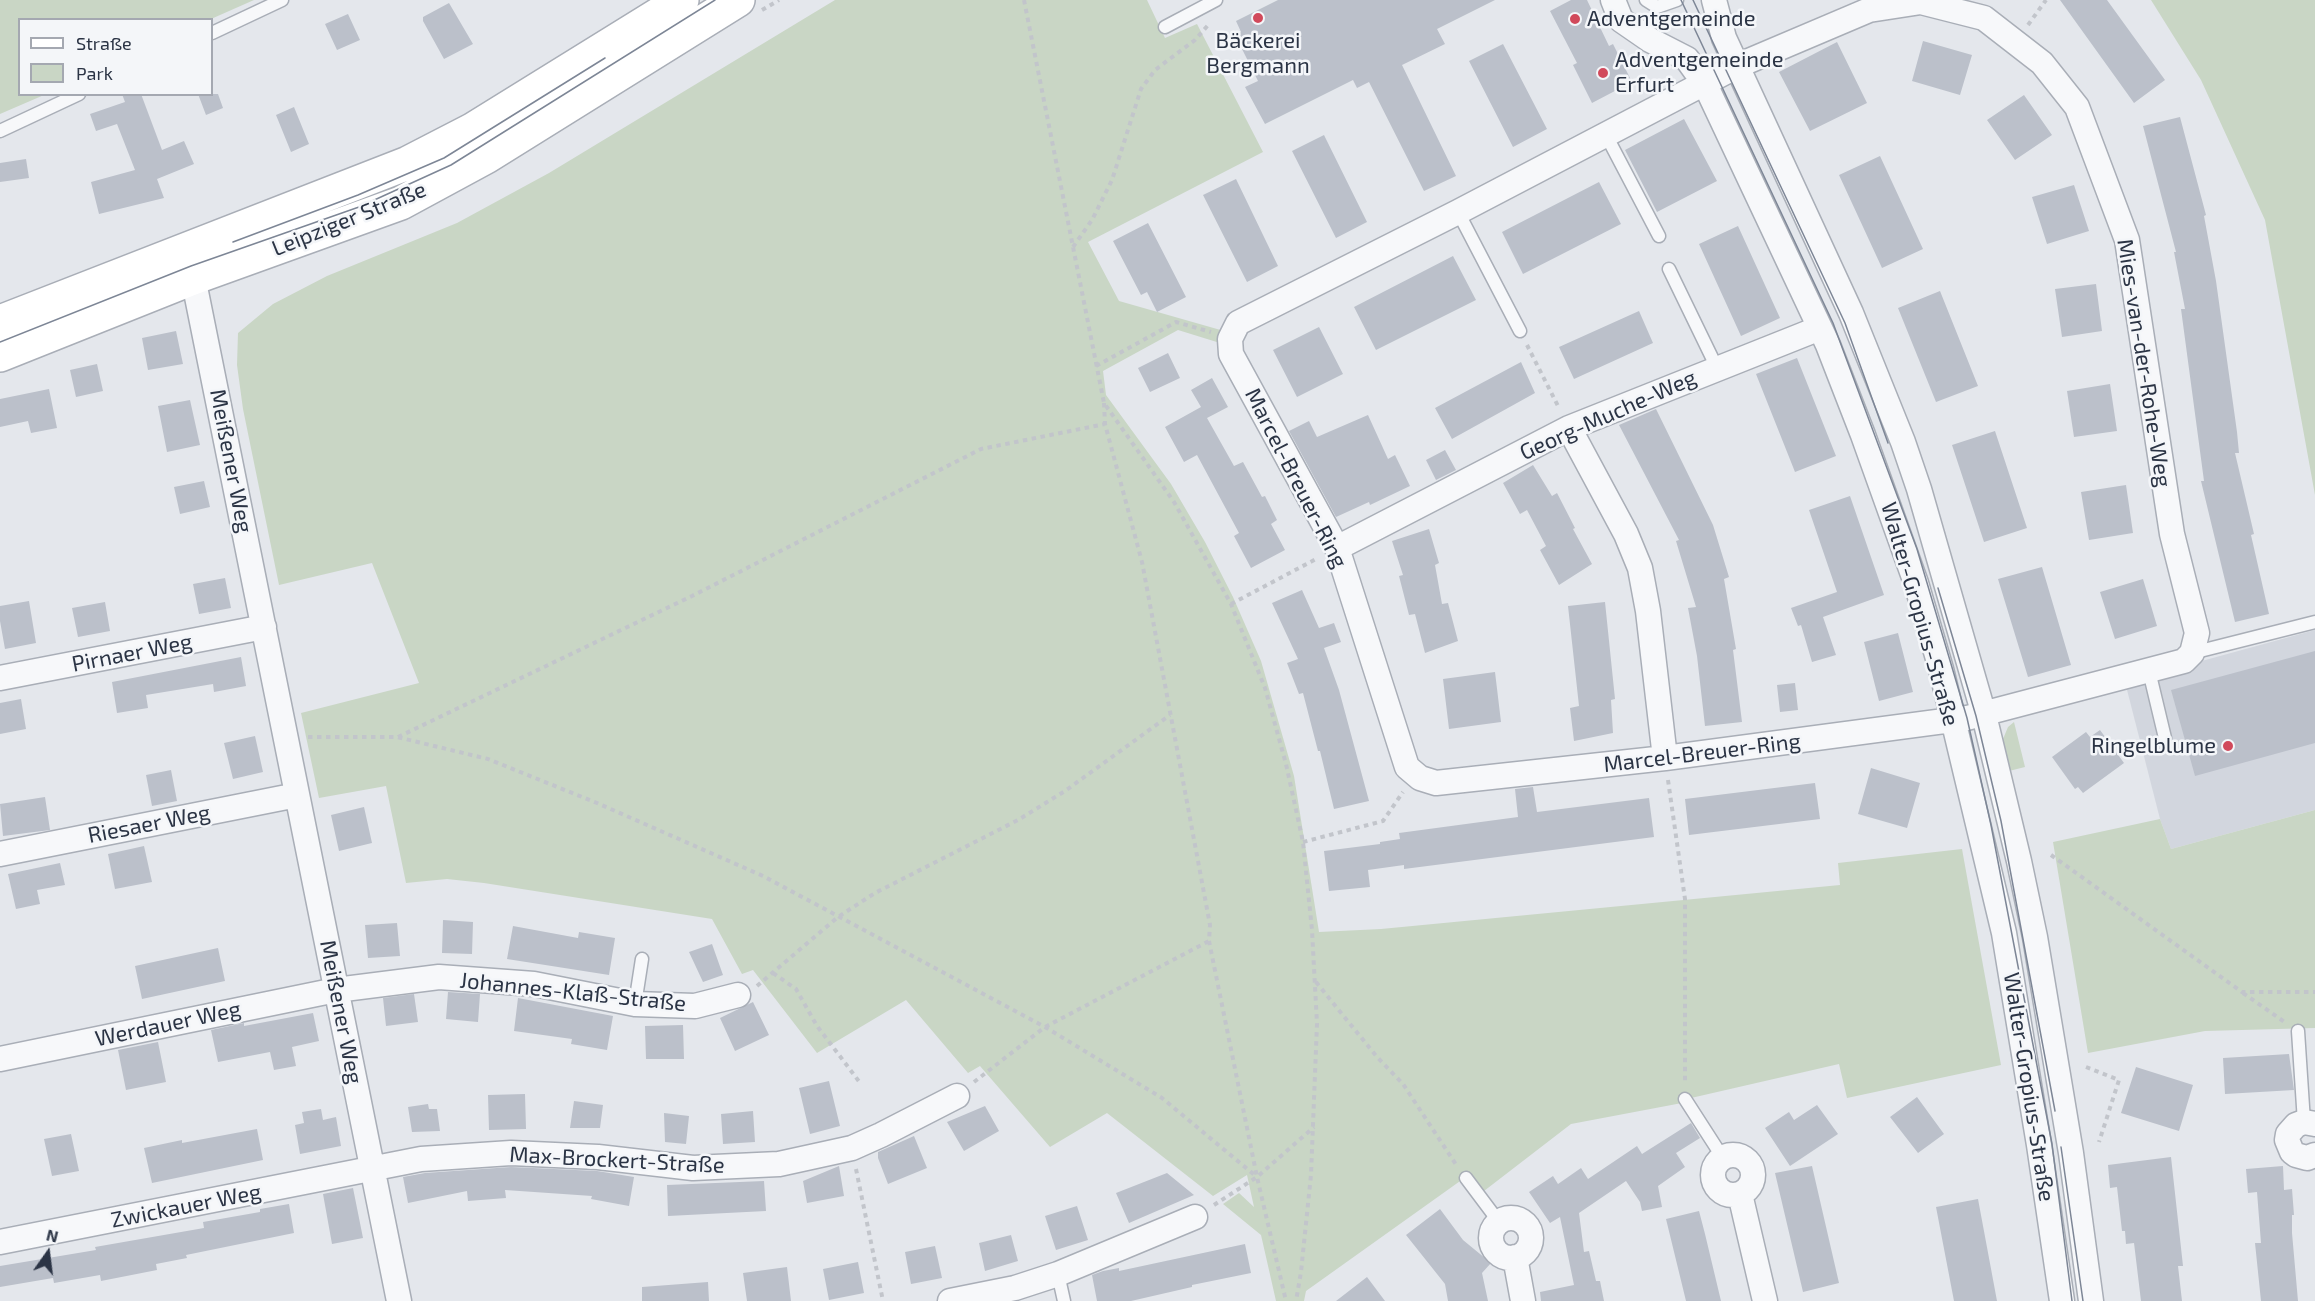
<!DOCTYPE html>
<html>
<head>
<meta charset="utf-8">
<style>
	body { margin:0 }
	#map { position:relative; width:2315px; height:1301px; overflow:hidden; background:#e4e7ec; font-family:"Exo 2",sans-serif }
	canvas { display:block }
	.legend { position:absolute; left:18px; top:18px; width:195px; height:78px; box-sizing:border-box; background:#f4f6f9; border:2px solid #a4a8b1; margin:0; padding:8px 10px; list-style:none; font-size:18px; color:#2b3445 }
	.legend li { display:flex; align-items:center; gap:12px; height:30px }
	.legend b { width:30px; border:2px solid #a4a8b1 }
	.north { position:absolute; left:18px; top:1223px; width:60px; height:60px; -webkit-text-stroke:4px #f4f6f9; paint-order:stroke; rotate:14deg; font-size:16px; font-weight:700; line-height:24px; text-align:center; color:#2b3445 }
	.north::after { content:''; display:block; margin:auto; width:21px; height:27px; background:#2b3445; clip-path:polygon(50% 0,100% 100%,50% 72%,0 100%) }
</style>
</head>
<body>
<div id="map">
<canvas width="2315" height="1301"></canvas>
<ul class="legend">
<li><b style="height:8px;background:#fff"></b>Straße</li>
<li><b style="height:16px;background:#c9d6c5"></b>Park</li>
</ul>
<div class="north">N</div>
</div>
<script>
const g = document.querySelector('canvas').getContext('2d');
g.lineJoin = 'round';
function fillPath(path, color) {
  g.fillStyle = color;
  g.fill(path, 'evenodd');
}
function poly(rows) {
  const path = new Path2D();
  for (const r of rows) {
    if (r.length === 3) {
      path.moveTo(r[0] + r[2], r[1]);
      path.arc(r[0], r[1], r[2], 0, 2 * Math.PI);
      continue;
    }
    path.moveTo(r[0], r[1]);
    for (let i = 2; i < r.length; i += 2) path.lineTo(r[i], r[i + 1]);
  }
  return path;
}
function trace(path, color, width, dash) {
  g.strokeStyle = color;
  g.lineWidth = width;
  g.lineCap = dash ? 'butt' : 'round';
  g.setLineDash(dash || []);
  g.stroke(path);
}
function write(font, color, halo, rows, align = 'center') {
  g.font = font + ' "Exo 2",sans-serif';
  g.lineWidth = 5;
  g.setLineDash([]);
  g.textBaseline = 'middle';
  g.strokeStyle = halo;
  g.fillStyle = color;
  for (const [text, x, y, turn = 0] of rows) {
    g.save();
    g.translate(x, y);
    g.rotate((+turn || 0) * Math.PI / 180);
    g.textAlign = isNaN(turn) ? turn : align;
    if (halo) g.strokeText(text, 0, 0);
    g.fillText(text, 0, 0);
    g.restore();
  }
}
fillPath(poly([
	[2315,630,2315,810,2171,849,2160,819,2125,682]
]), '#d2d6de');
fillPath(poly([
	[0,0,254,0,211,19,20,20,20,94,44,95,0,114],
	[835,0,1147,0,1165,38,1197,24,1263,152,1088,242,1119,301,1224,331,1220,343,1178,330,1103,371,1106,395,1171,484,1205,542,1233,597,1261,661,1294,776,1319,932,1381,929,1840,885,1838,863,1962,849,2001,1065,1847,1098,1839,1064,1691,1098,1682,1103,1571,1124,1484,1191,1470,1174,1306,1291,1304,1301,1276,1301,1261,1235,1223,1204,1239,1193,1254,1207,1247,1175,1213,1196,1107,1113,1050,1147,980,1066,968,1073,906,1000,817,1053,753,970,742,974,712,919,484,883,447,879,406,883,386,786,319,798,301,713,419,683,372,563,279,585,243,409,237,365,238,333,273,304,327,276,457,223,549,173],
	[2151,0,2315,0,2315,495,2265,220,2201,80],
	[2014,722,2025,767,2009,771,2003,746,2003,739,2008,727],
	[2315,810,2315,1028,2205,1031,2088,1053,2053,842,2160,819,2171,849]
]), '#c9d6c5');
fillPath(poly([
	[1278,0,1495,0,1437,29,1445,44,1402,65,1456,176,1424,191,1369,82,1357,88,1353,80,1265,124,1245,87,1258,81,1235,35,1241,32,1236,21],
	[1571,0,1587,0,1609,46,1613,44,1632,82,1592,103,1573,65,1577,63,1550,11],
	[2060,0,2107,0,2165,80,2134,103],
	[449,3,473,44,444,59,423,21,423,17],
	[348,14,360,40,337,50,325,24],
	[1923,41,1972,55,1960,95,1912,81],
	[1837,42,1867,103,1810,131,1779,72],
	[1503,44,1547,129,1513,147,1469,61],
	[122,94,141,94,162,150,184,141,194,164,157,179,164,198,99,214,91,182,135,170,117,124,96,131,90,114,125,102],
	[198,94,218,94,223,108,206,115],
	[2024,95,2052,135,2015,160,1987,120],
	[294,107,309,144,291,152,276,115],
	[2180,117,2206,215,2204,216,2216,281,2237,432,2239,453,2235,453,2254,534,2251,535,2269,614,2235,622,2201,481,2204,481,2181,309,2185,309,2174,252,2176,252,2143,126],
	[1684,119,1717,181,1657,212,1625,150],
	[1324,135,1367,222,1336,238,1292,151],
	[1880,156,1923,249,1882,268,1839,175],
	[26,159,29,178,0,182,0,163],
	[1236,179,1278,266,1247,282,1203,195],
	[1599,182,1621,224,1523,274,1502,232],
	[2074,185,2089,231,2047,244,2032,197],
	[1148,223,1186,297,1157,312,1147,292,1141,295,1113,241],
	[1738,226,1780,318,1741,336,1699,244],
	[1453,256,1476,300,1376,350,1354,307],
	[2096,284,2102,331,2062,337,2055,289],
	[1940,291,1978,386,1936,402,1898,308],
	[1639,311,1653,343,1574,379,1559,347],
	[1319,327,1343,374,1297,397,1273,350],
	[176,331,183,364,148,370,142,338],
	[1168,353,1180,378,1150,392,1138,368],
	[1797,358,1836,456,1795,472,1756,374],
	[1521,362,1535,393,1452,439,1435,408],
	[97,364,103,391,76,397,70,370],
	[1212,378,1228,407,1207,418,1234,466,1243,462,1262,497,1265,496,1277,520,1271,524,1285,550,1251,568,1234,536,1239,533,1197,455,1184,462,1165,427,1201,407,1191,390],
	[2110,384,2117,431,2074,437,2067,391],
	[49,389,57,428,31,433,28,421,0,427,0,399],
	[190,400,200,445,167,452,158,406],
	[1656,409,1713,525,1729,577,1724,579,1736,649,1733,650,1742,722,1705,726,1697,656,1688,608,1696,607,1676,541,1679,540,1619,425],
	[1368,415,1388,459,1395,455,1410,486,1370,505,1369,502,1336,517,1289,431,1309,421,1317,437],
	[1995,431,2027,528,1984,542,1952,445],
	[1445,450,1456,470,1436,480,1426,460],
	[1533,465,1552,496,1557,493,1575,528,1573,529,1592,564,1559,585,1540,550,1546,546,1527,510,1520,514,1503,483],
	[204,481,210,507,180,514,174,487],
	[2126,485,2133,533,2089,540,2081,492],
	[1850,496,1884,595,1823,617,1836,655,1812,662,1801,625,1798,626,1791,608,1837,592,1809,510],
	[1429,529,1439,563,1435,565,1442,604,1448,603,1458,641,1425,653,1415,614,1409,615,1399,576,1403,575,1392,541],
	[2042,567,2071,665,2028,677,1998,579],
	[225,578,231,608,199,614,193,584],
	[2143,579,2157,626,2115,639,2100,592],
	[1302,590,1319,628,1334,623,1341,642,1324,648,1339,690,1369,801,1334,809,1320,751,1318,751,1303,693,1299,694,1287,663,1298,659,1272,603],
	[29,601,36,643,5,649,0,621,0,606],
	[105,602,110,631,78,637,72,608],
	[1605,602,1615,699,1611,700,1613,733,1574,741,1570,708,1579,706,1568,606],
	[1898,633,1913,692,1879,701,1864,642],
	[2315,651,2315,743,2195,776,2171,690],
	[241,657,246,686,214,692,213,684,146,695,148,708,117,713,112,682],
	[1495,672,1501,722,1449,729,1443,679],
	[1795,683,1798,710,1780,712,1777,685],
	[21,699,26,729,0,734,0,703],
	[2100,730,2124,763,2083,793,2078,787,2075,789,2052,757,2086,732,2090,737],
	[255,736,263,772,233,779,224,743],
	[1871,768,1920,783,1907,828,1858,814],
	[171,770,177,801,152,806,146,775],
	[1815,783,1820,819,1689,835,1685,799],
	[1533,787,1537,812,1649,798,1654,837,1404,869,1404,865,1368,870,1370,887,1329,891,1324,851,1380,844,1380,842,1400,839,1399,833,1518,817,1515,789],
	[45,797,50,830,3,836,0,804],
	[364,807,372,843,339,851,331,815],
	[144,846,152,882,115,889,108,854],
	[60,863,65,885,37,890,40,904,16,909,8,874],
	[443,920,473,922,472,954,442,953],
	[397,923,400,956,368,958,365,925],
	[513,926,578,938,579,932,615,938,609,975,507,959],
	[712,944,723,975,703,982,689,952],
	[218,948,225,981,142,999,135,966],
	[448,992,480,994,478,1022,446,1019],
	[414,994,418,1022,386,1026,383,998],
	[518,998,613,1016,607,1050,571,1044,572,1039,514,1031],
	[753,1002,769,1035,735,1051,720,1018],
	[313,1013,319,1041,292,1047,296,1066,274,1070,270,1052,218,1062,211,1030,244,1023,244,1026],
	[683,1025,684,1059,646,1059,645,1026],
	[158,1042,166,1082,126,1090,118,1050],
	[2289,1054,2294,1090,2225,1094,2223,1058],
	[2136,1067,2193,1085,2179,1131,2121,1113],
	[829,1081,840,1126,810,1134,799,1088],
	[525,1094,526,1129,489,1130,488,1095],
	[1917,1097,1944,1134,1918,1153,1890,1117],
	[574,1101,603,1105,600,1128,570,1128],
	[428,1104,429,1109,437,1109,440,1131,412,1132,408,1107],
	[1817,1105,1838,1134,1790,1166,1765,1128,1789,1112,1794,1120],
	[985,1106,999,1131,964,1151,947,1122],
	[321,1109,323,1120,336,1117,341,1146,300,1154,295,1125,304,1123,302,1112],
	[753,1111,755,1142,723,1144,721,1114],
	[664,1113,689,1116,686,1144,665,1142],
	[1691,1123,1700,1138,1676,1153,1685,1167,1658,1186,1662,1207,1642,1211,1640,1202,1626,1181,1579,1213,1584,1252,1589,1251,1596,1281,1600,1281,1604,1301,1541,1301,1540,1292,1574,1285,1560,1217,1550,1223,1529,1192,1553,1176,1558,1184,1581,1168,1588,1179,1637,1146,1642,1154],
	[257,1129,263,1160,152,1183,144,1148,182,1140,182,1143],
	[71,1134,79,1171,52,1176,44,1139],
	[914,1136,927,1168,888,1184,878,1158,878,1152],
	[2171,1157,2183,1266,2178,1266,2182,1301,2141,1301,2134,1243,2126,1244,2125,1231,2122,1231,2117,1187,2110,1188,2108,1165],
	[839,1166,844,1196,807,1203,803,1181],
	[1812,1166,1839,1283,1803,1292,1775,1173],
	[2283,1166,2284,1190,2292,1189,2294,1215,2292,1215,2292,1233,2298,1301,2261,1301,2255,1243,2261,1243,2257,1192,2248,1193,2246,1169],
	[511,1167,597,1171,634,1177,629,1206,591,1199,592,1196,505,1190,506,1198,468,1201,467,1191,408,1203,403,1177,425,1173],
	[1167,1173,1194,1195,1129,1223,1116,1193],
	[764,1181,766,1211,668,1216,667,1185],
	[353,1188,363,1238,332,1244,323,1194],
	[1978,1199,1997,1301,1954,1301,1936,1207],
	[289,1204,294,1233,186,1255,187,1258,156,1264,157,1270,101,1281,100,1275,54,1283,53,1278,0,1287,0,1266,96,1250,95,1247,204,1228,203,1222,260,1212,260,1209],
	[1077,1206,1088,1240,1056,1250,1045,1216],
	[1440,1209,1463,1240,1491,1263,1482,1273,1488,1301,1448,1301,1445,1284,1406,1235],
	[1699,1211,1705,1234,1721,1301,1686,1301,1666,1219],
	[1011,1235,1018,1261,985,1271,979,1243],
	[1245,1244,1251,1273,1192,1285,1192,1287,1131,1301,1097,1301,1092,1275,1103,1271,1119,1268,1119,1271],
	[935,1246,942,1278,911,1284,905,1252],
	[858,1262,864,1293,829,1300,823,1269],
	[787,1267,791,1301,747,1301,743,1273],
	[1367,1277,1385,1301,1336,1301],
	[708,1282,709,1301,642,1301,642,1287]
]), '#bbc0ca');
const lane = poly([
	[1646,0,1657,7,1677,0],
	[1165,27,1216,0],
	[212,33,282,0],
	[0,131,79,94],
	[1606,135,1659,236],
	[1458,212,1520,331],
	[1669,269,1717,368],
	[2192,653,2315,622],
	[2149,671,2165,738],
	[635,1004,642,959],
	[2298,1031,2304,1122],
	[1685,1099,1723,1158],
	[1466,1178,1499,1222],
	[1058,1274,1064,1301]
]);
const street = poly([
	[1613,0,1621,20,1650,40,1687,59,1705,84,1828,345,1863,435,1916,583,1941,669,2004,933,2039,1145,2062,1301],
	[1714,0,1724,38,1851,313,1903,442,1919,489,1984,715,2019,861,2035,937,2071,1153,2091,1301],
	[1921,2,1984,18,2042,63,2077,107,2127,240,2172,534,2197,633,2192,653,2184,661,1967,718,1665,758,1436,783,1420,778,1407,767,1337,548,1231,354,1230,339,1238,323,1458,212,1737,66,1869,10,1921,2],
	[190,262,399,1301],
	[1569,428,1626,534,1640,568,1648,611,1665,758],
	[1337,548,1569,428,1820,328],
	[0,678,264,627],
	[0,854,297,795],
	[0,1059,336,990,439,977,534,984,635,1004,695,1006,738,995],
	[2315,1124,2304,1122,2296,1125,2288,1134,2287,1140,2292,1152,2296,1155,2307,1158,2315,1155],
	[1733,1175,20],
	[1740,1194,1765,1301],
	[1511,1238,20],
	[0,1242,421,1159,511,1153,598,1157,693,1168,779,1164,852,1148,881,1135,957,1096],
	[1515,1257,1523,1301],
	[950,1301,1015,1288,1058,1274,1195,1217]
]);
const secondary = poly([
	[0,322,408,163,472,130,682,0],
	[0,355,193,278,401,203,486,157,738,0]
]);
trace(lane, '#a9aeb7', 15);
trace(street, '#a9aeb7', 27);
trace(secondary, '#a9aeb7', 36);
trace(poly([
	[1024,0,1104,403,1174,502,1231,604,1265,688,1286,764,1303,842,1312,930,1317,1024,1311,1175,1301,1272,1296,1301],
	[762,10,779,0],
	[2028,25,2046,0],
	[1073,247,1092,220,1112,180,1141,89,1155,70,1195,40,1209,24],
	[1527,345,1559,408],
	[1096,366,1176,322,1211,332],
	[1104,403,1105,424,1142,562,1210,925,1209,941,1257,1177,1286,1301],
	[1231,604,1318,558],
	[308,737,397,737,488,759,597,803,763,876,1045,1027,1162,1098,1257,1177],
	[398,737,692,596,981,449,1105,424],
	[1668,780,1685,899,1685,1083],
	[1303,842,1383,821,1403,792],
	[2051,855,2242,992,2315,992],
	[773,973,796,989,817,1026,861,1084],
	[1316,982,1377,1057,1403,1084,1457,1166],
	[757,986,838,917,875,893,1018,820,1065,791,1170,715],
	[2243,993,2286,1023],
	[2086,1067,2119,1080,2099,1142],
	[974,1082,1045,1027,1209,941],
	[856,1169,883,1301],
	[1214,1205,1257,1177,1314,1127]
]), '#c2c5cb', 4, [4.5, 4.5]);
trace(lane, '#f7f8fa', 12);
trace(street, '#f7f8fa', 24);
trace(secondary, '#fff', 33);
trace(poly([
	[1681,0,1833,323,1917,549,1967,718,1991,825,2052,1144,2072,1301],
	[1693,0,1845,323,1888,443],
	[233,242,358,195,444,158,605,58],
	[0,342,191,266,359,207,451,165,715,0],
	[1938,588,1976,716,2001,821,2055,1111],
	[2061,1147,2083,1301]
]), '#7d8696', 1.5);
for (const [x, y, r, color] of [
	[1258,18,6,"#d1495b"],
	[1575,19,6,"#d1495b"],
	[1603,73,6,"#d1495b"],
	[2228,746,6,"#d1495b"]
]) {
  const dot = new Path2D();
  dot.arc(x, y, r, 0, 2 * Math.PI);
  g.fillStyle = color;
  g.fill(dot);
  trace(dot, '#f4f6f9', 2);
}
write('22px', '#2b3445', '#f4f6f9', [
	["Adventgemeinde",1587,19],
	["Bäckerei",1258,41,"center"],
	["Bergmann",1258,66,"center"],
	["Adventgemeinde",1615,60],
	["Erfurt",1615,85],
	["Ringelblume",2216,746,"right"]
], 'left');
write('22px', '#2b3445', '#f4f6f9', [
	["Leipziger Straße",349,219,-22],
	["Mies-van-der-Rohe-Weg",2144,363,81],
	["Georg-Muche-Weg",1608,415,-24],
	["Meißener Weg",231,461,79],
	["Marcel-Breuer-Ring",1296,478,63],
	["Walter-Gropius-Straße",1920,614,74],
	["Pirnaer Weg",132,653,-11],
	["Marcel-Breuer-Ring",1702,753,-7],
	["Riesaer Weg",149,824,-11],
	["Johannes-Klaß-Straße",573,992,6],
	["Meißener Weg",341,1012,79],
	["Werdauer Weg",168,1024,-12],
	["Walter-Gropius-Straße",2029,1087,81],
	["Max-Brockert-Straße",617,1160,3],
	["Zwickauer Weg",186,1206,-11]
]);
</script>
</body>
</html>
